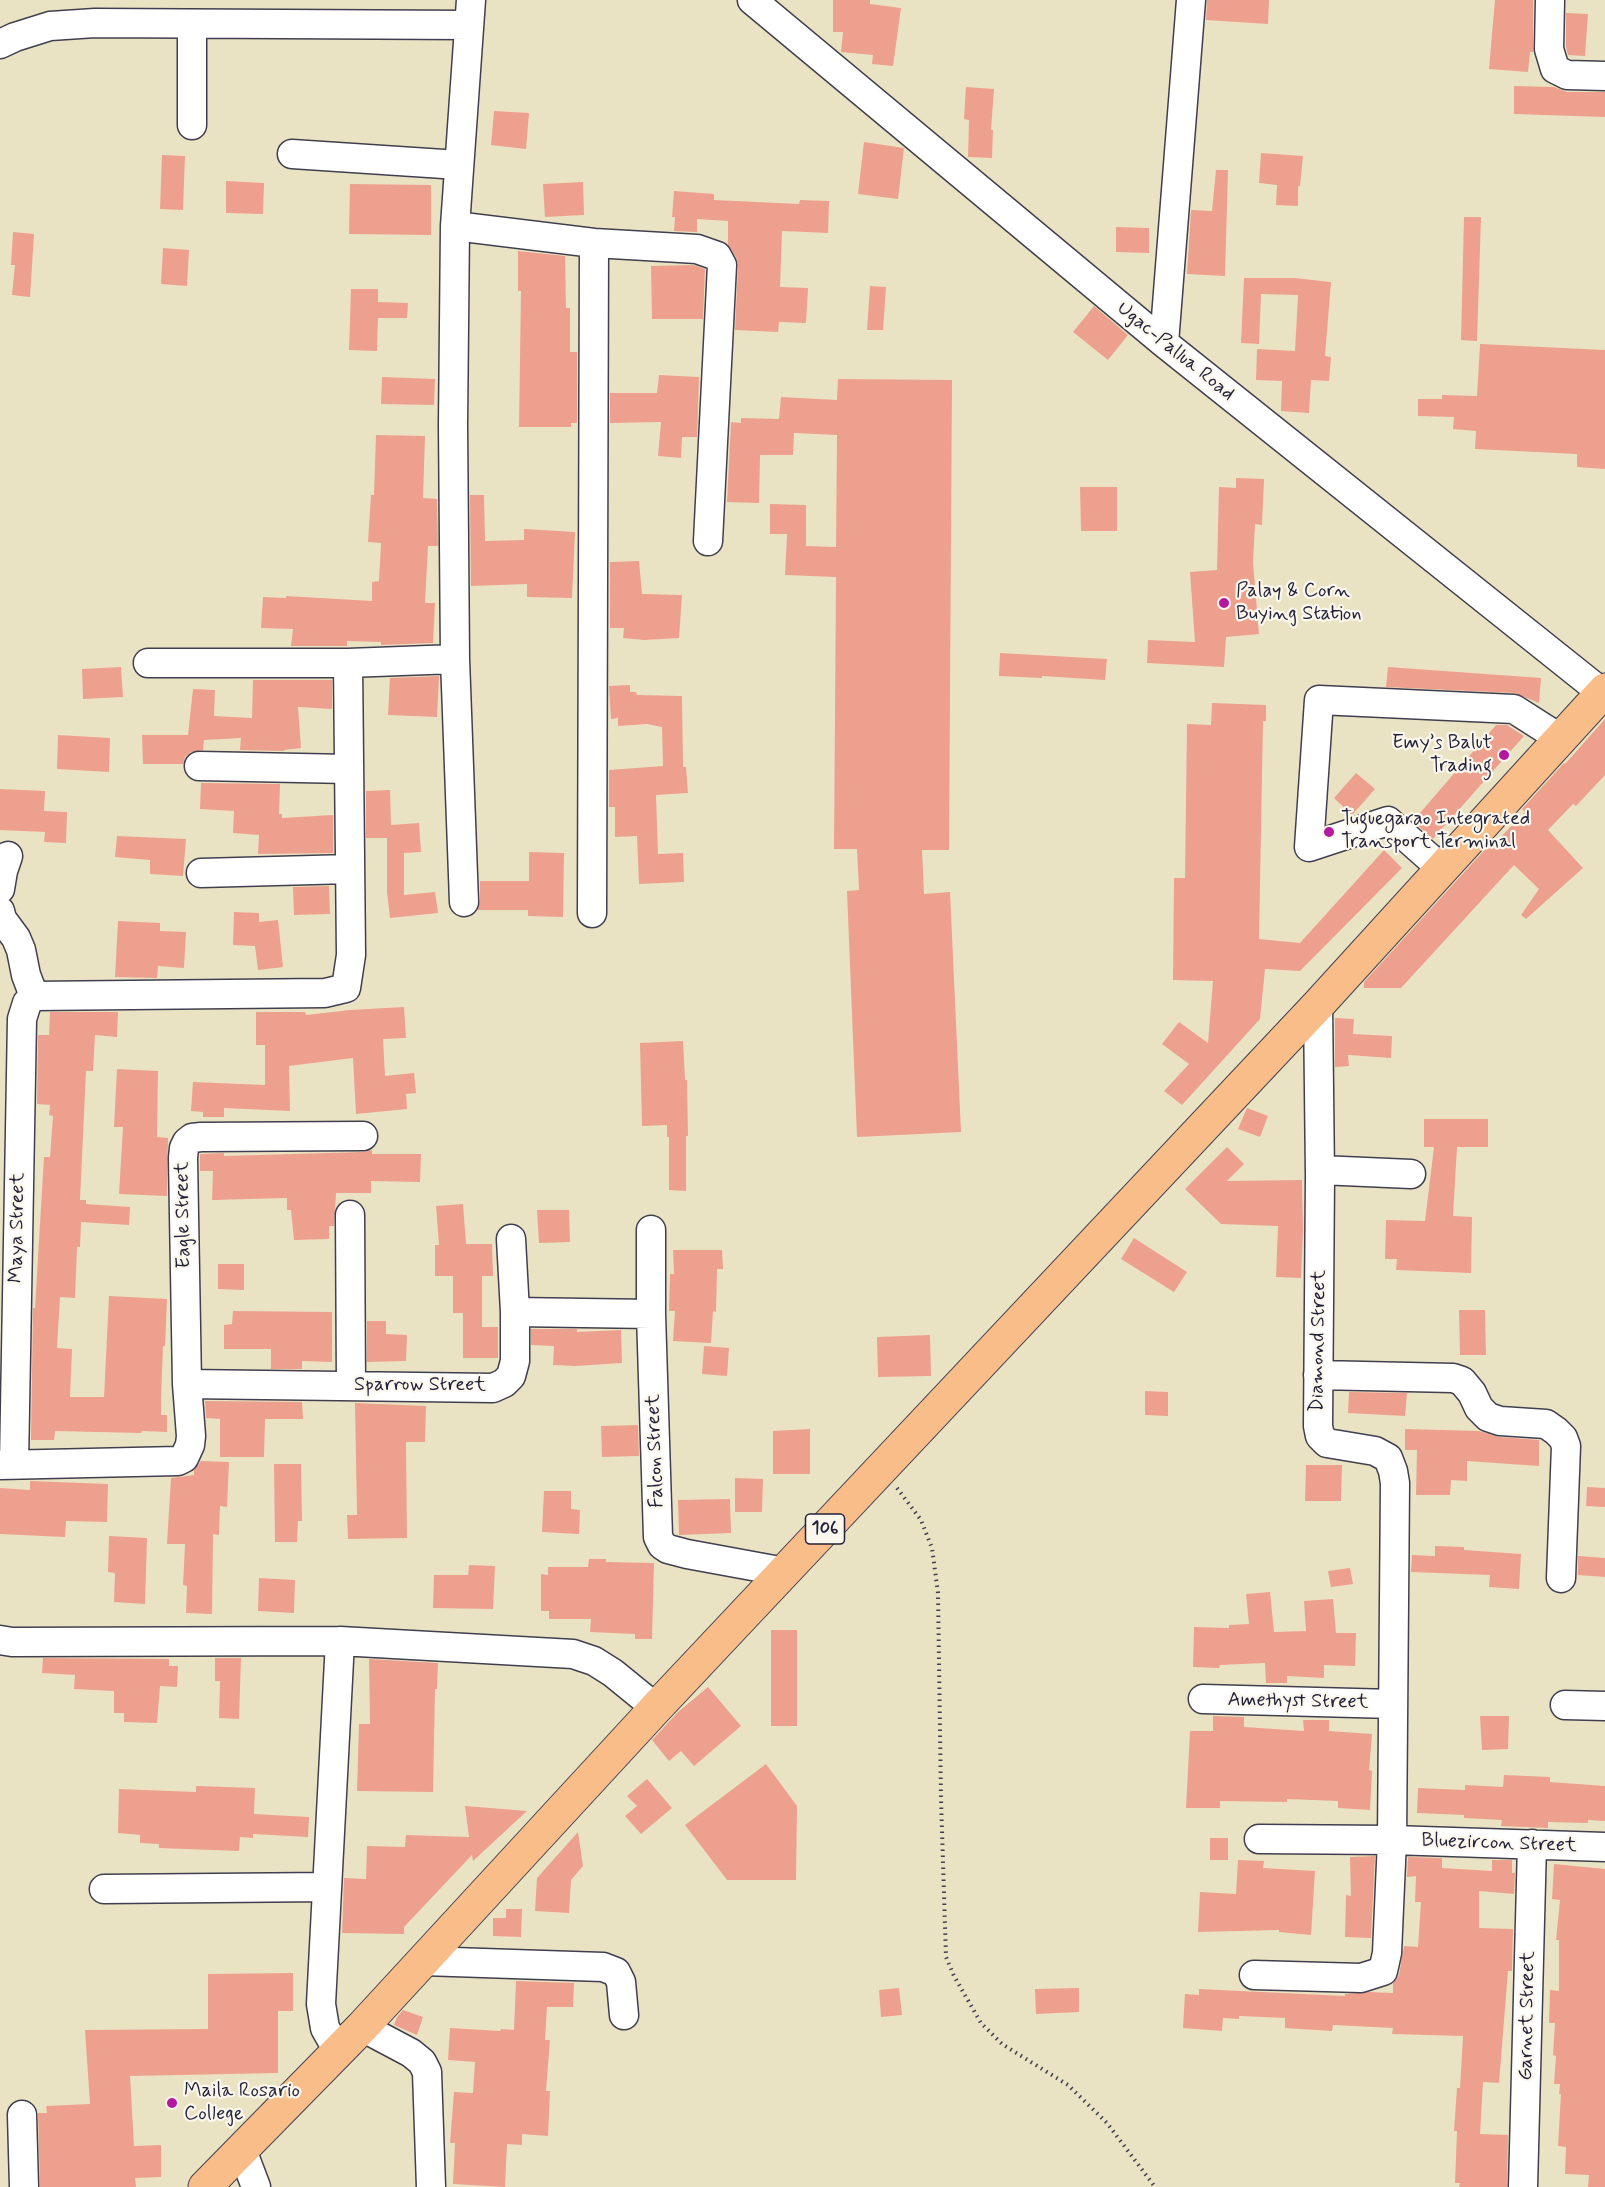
<!DOCTYPE html>
<html>
<head>
<meta charset="utf-8">
<style>
	body { margin:0 }
	canvas { display:block; background:#eae3c3 }
</style>
</head>
<body>
<canvas width="1605" height="2187"></canvas>
<script>
const g = document.querySelector('canvas').getContext('2d');
g.lineJoin = 'round';
function fillPath(path, color) {
  g.fillStyle = color;
  g.fill(path, 'evenodd');
}
function poly(rows) {
  const path = new Path2D();
  for (const r of rows) {
    path.moveTo(r[0], r[1]);
    for (let i = 2; i < r.length; i += 2) path.lineTo(r[i], r[i + 1]);
  }
  return path;
}
function trace(path, color, width, dash) {
  g.strokeStyle = color;
  g.lineWidth = width;
  g.lineCap = dash ? 'butt' : 'round';
  g.setLineDash(dash || []);
  g.stroke(path);
}
function write(font, color, halo, rows, align = 'center') {
  g.font = font + ' Mynerve,sans-serif';
  g.lineWidth = 4.5;
  g.setLineDash([]);
  g.textBaseline = 'middle';
  g.strokeStyle = halo;
  g.fillStyle = color;
  for (const [text, x, y, turn = 0] of rows) {
    g.save();
    g.translate(x, y);
    g.rotate((+turn || 0) * Math.PI / 180);
    g.textAlign = isNaN(turn) ? turn : align;
    if (halo) g.strokeText(text, 0, 0);
    g.fillText(text, 0, 0);
    g.restore();
  }
}
fillPath(poly([
	[833,0,870,0,870,4,901,8,893,66,872,64,873,55,841,52,843,32,833,32],
	[1207,0,1269,0,1268,24,1206,20],
	[1495,0,1533,0,1533,52,1530,52,1528,72,1489,69],
	[1566,13,1588,14,1585,56,1568,55,1566,47],
	[1514,86,1554,87,1567,92,1605,92,1605,117,1514,114],
	[966,87,994,89,991,130,993,130,992,158,968,157,969,120,964,119],
	[494,111,529,113,526,149,491,145],
	[864,142,904,148,898,199,858,194],
	[1261,153,1303,156,1300,186,1298,186,1298,206,1276,205,1277,185,1259,183],
	[162,155,185,156,183,210,160,209],
	[1216,170,1228,170,1225,276,1187,274,1191,210,1212,211],
	[226,181,264,183,263,214,226,213],
	[583,182,584,215,545,217,543,184],
	[350,184,431,185,431,235,349,234],
	[674,191,714,194,714,200,799,204,800,200,829,201,828,233,782,231,780,287,808,288,806,323,779,322,778,332,735,330,738,266,736,257,728,245,728,221,697,219,697,232,674,231,675,217,672,217],
	[1464,217,1481,217,1477,341,1461,340],
	[1116,227,1149,228,1149,253,1116,252],
	[13,232,34,234,30,297,12,295,15,265,11,265],
	[163,248,189,250,187,286,161,284],
	[518,251,565,256,566,308,570,308,570,352,577,352,577,423,571,423,571,427,519,427,521,291,518,291],
	[694,265,705,269,703,319,652,319,651,266],
	[1244,278,1294,278,1331,282,1325,356,1331,357,1329,381,1311,380,1309,413,1281,411,1282,381,1256,380,1257,349,1295,351,1298,295,1261,294,1259,344,1241,343],
	[870,286,886,287,883,330,867,330],
	[351,289,378,289,378,302,408,303,407,318,378,318,377,351,349,350],
	[1094,306,1128,335,1108,360,1073,332],
	[1480,344,1605,350,1605,469,1577,467,1577,454,1475,449,1476,431,1453,429,1454,417,1418,416,1418,399,1442,399,1442,395,1477,396],
	[659,375,699,377,697,437,682,437,681,458,658,456,661,422,610,423,610,393,657,393],
	[382,377,435,379,434,405,381,404],
	[838,379,952,380,949,850,922,850,924,894,950,892,961,1132,857,1137,847,891,859,890,857,849,834,849,836,577,785,575,787,534,770,534,770,504,806,505,806,546,836,547,837,435,794,433,793,455,760,455,759,503,727,502,731,422,741,423,741,418,779,419,781,397,837,400],
	[376,435,425,436,423,498,437,499,438,546,428,546,425,603,435,603,433,643,381,645,381,642,347,641,347,646,291,646,293,629,261,628,263,597,286,598,286,596,372,601,372,582,379,581,381,543,368,542,371,495,374,495],
	[1236,478,1264,479,1262,525,1255,524,1253,563,1259,634,1226,637,1224,667,1147,663,1148,640,1195,642,1190,572,1217,570,1219,487,1236,488],
	[1080,487,1117,487,1117,531,1081,531],
	[470,495,484,495,485,541,524,540,524,529,575,532,572,598,527,597,527,584,471,586],
	[639,561,642,594,682,595,679,638,644,640,623,638,624,628,610,628,610,562],
	[1000,653,1107,659,1105,680,1042,676,1042,678,999,676],
	[121,667,123,697,83,699,82,669],
	[1388,667,1541,678,1539,703,1515,693,1386,687],
	[439,676,437,717,388,715,390,678],
	[253,680,332,680,332,709,298,707,301,748,284,750,284,751,240,750,241,738,204,740,203,750,191,752,185,757,183,764,143,764,142,735,188,735,193,689,215,690,214,716,252,718],
	[630,685,630,692,636,692,637,695,682,696,683,767,686,767,688,793,656,795,658,854,683,853,684,882,639,884,637,836,615,837,615,807,609,807,609,770,663,766,662,727,647,724,618,726,618,718,611,719,609,686],
	[1212,703,1266,705,1266,721,1263,721,1259,939,1300,943,1384,850,1402,868,1300,971,1265,969,1260,1019,1182,1105,1164,1091,1189,1064,1162,1044,1179,1022,1208,1043,1213,981,1173,980,1174,878,1185,878,1187,724,1211,725],
	[1605,719,1605,775,1576,806,1573,804,1548,830,1583,868,1526,919,1521,915,1539,889,1514,865,1401,988,1364,988,1364,982,1489,845,1491,847,1525,812,1522,809,1564,763,1565,764],
	[1496,725,1507,725,1524,736,1433,839,1413,821],
	[58,735,110,738,109,772,57,769],
	[1356,773,1375,789,1352,815,1334,798],
	[201,783,280,784,279,814,282,814,282,818,333,815,333,853,258,854,259,835,233,833,234,811,200,809],
	[0,789,45,791,44,811,67,812,66,843,44,842,45,832,0,830],
	[390,790,391,825,419,823,421,852,404,853,404,895,435,892,438,913,390,918,387,892,387,838,366,838,366,791],
	[117,836,186,839,183,876,150,874,150,860,115,857],
	[529,852,564,853,563,917,528,916,528,910,478,910,480,901,480,881,529,881],
	[329,886,330,914,294,915,293,887],
	[234,912,259,913,259,922,278,920,283,967,258,970,255,946,233,945],
	[118,921,160,923,160,931,186,932,184,968,158,966,157,978,115,977],
	[404,1007,406,1038,383,1039,385,1076,414,1073,416,1093,406,1094,407,1109,356,1114,353,1058,289,1066,290,1111,224,1108,224,1117,203,1117,203,1112,191,1111,193,1082,265,1085,265,1045,256,1045,256,1012,305,1012,306,1015,350,1010],
	[50,1012,118,1012,117,1037,95,1035,93,1071,86,1071,80,1200,86,1200,86,1204,130,1207,129,1225,81,1222,80,1247,77,1247,75,1298,60,1297,57,1348,72,1349,70,1397,104,1397,109,1296,167,1299,165,1346,163,1346,161,1399,161,1415,167,1415,167,1432,142,1431,141,1433,55,1431,54,1440,31,1440,33,1308,35,1308,44,1157,50,1157,53,1116,49,1115,50,1105,37,1104,38,1035,49,1035],
	[1335,1018,1354,1019,1353,1034,1392,1036,1391,1058,1348,1055,1349,1066,1335,1067],
	[683,1041,685,1080,687,1080,688,1136,686,1136,686,1191,669,1190,669,1137,667,1137,667,1125,642,1126,640,1043],
	[117,1069,158,1071,157,1137,168,1138,167,1196,119,1194,123,1127,114,1127],
	[1247,1108,1268,1116,1260,1137,1238,1129],
	[1424,1119,1488,1119,1488,1147,1457,1147,1453,1216,1472,1217,1471,1273,1396,1270,1397,1259,1385,1259,1386,1220,1425,1221,1434,1147,1424,1147],
	[1227,1147,1244,1164,1227,1181,1302,1180,1303,1231,1301,1278,1276,1277,1278,1226,1221,1224,1185,1189],
	[372,1150,372,1154,421,1154,420,1182,371,1181,371,1193,336,1193,334,1226,329,1226,329,1239,294,1240,291,1210,287,1210,287,1198,212,1200,213,1171,200,1171,200,1154,224,1153,224,1156,363,1152],
	[463,1204,466,1244,492,1244,493,1276,482,1276,482,1327,498,1327,498,1358,463,1358,463,1313,453,1313,453,1276,435,1276,435,1245,439,1245,436,1206],
	[537,1210,569,1210,570,1242,539,1243],
	[1134,1238,1187,1272,1174,1292,1121,1259],
	[673,1250,722,1250,723,1269,717,1269,716,1312,713,1311,711,1343,673,1341,675,1311,669,1311,670,1274,674,1274],
	[218,1264,244,1264,244,1290,218,1289],
	[1459,1310,1485,1310,1486,1355,1460,1355],
	[233,1311,332,1312,332,1362,302,1361,302,1369,271,1369,271,1349,224,1349,224,1325,232,1324],
	[367,1321,386,1321,386,1334,407,1335,406,1361,367,1362],
	[531,1329,577,1329,577,1332,621,1330,622,1363,575,1366,553,1365,554,1346,531,1345],
	[930,1335,931,1376,878,1377,877,1337],
	[704,1346,729,1348,727,1376,702,1374],
	[1145,1391,1168,1392,1168,1416,1145,1415],
	[1349,1392,1407,1393,1405,1416,1348,1413],
	[205,1401,302,1402,303,1419,265,1419,264,1457,220,1457,220,1419,206,1418],
	[355,1403,426,1406,425,1442,406,1442,407,1538,348,1539,347,1515,357,1515],
	[638,1425,639,1456,602,1457,601,1426],
	[810,1429,810,1474,773,1474,773,1431],
	[1405,1429,1479,1431,1499,1437,1539,1440,1539,1466,1467,1461,1467,1481,1451,1480,1450,1495,1416,1495,1417,1450,1405,1450],
	[201,1461,229,1462,227,1507,220,1506,219,1535,213,1534,212,1614,186,1613,187,1586,183,1585,185,1544,167,1544,171,1478,194,1475,194,1470],
	[274,1464,301,1464,302,1521,298,1521,297,1542,275,1542],
	[1306,1465,1342,1465,1341,1501,1305,1501],
	[735,1478,763,1479,762,1512,735,1512],
	[30,1481,108,1484,107,1522,66,1521,65,1537,0,1534,0,1488,30,1490],
	[1587,1487,1605,1488,1605,1507,1586,1506],
	[544,1491,571,1491,571,1509,580,1510,579,1534,542,1532],
	[730,1499,731,1533,679,1535,678,1500],
	[109,1536,147,1538,145,1604,114,1602,115,1573,108,1572],
	[1435,1546,1464,1547,1464,1550,1521,1554,1519,1589,1489,1587,1490,1575,1411,1572,1412,1555,1435,1556],
	[1578,1556,1605,1558,1605,1577,1578,1575],
	[589,1559,606,1559,606,1562,654,1563,652,1639,635,1639,635,1634,590,1632,591,1619,549,1619,549,1611,541,1611,541,1574,548,1575,548,1567,588,1567],
	[469,1565,495,1566,493,1609,433,1608,434,1575,468,1575],
	[1350,1568,1353,1584,1331,1587,1328,1571],
	[259,1578,295,1580,294,1613,258,1611],
	[1270,1592,1274,1632,1306,1631,1304,1601,1333,1599,1336,1633,1356,1633,1355,1666,1324,1665,1324,1678,1287,1676,1287,1683,1266,1683,1265,1663,1220,1665,1219,1668,1193,1667,1194,1627,1229,1628,1229,1625,1249,1624,1246,1594],
	[771,1630,797,1630,797,1726,771,1726],
	[43,1658,169,1659,169,1666,178,1666,177,1687,160,1686,157,1723,124,1722,124,1713,114,1713,114,1691,74,1689,75,1675,42,1673],
	[215,1658,241,1658,239,1719,219,1718,220,1681,215,1681],
	[369,1659,438,1663,437,1689,435,1689,433,1792,357,1791,359,1724,370,1724],
	[708,1687,741,1726,694,1766,681,1751,669,1761,652,1740,678,1712],
	[1213,1716,1244,1717,1244,1727,1304,1731,1303,1720,1329,1720,1329,1731,1372,1734,1369,1770,1372,1771,1370,1810,1338,1808,1338,1801,1287,1799,1287,1802,1220,1801,1220,1808,1186,1808,1190,1731,1213,1731],
	[1480,1716,1509,1716,1508,1749,1482,1750],
	[766,1764,797,1806,796,1880,727,1880,685,1825],
	[1504,1775,1550,1777,1550,1782,1605,1786,1605,1821,1588,1820,1588,1823,1548,1822,1548,1828,1501,1826,1502,1820,1464,1818,1464,1815,1417,1813,1418,1788,1465,1790,1465,1785,1503,1787],
	[647,1779,672,1808,641,1834,625,1816,637,1806,627,1796],
	[196,1786,255,1788,254,1814,309,1817,308,1837,253,1834,253,1838,240,1837,239,1851,159,1848,159,1844,140,1843,140,1835,118,1833,119,1789,196,1792],
	[465,1806,527,1811,473,1861,472,1855,404,1927,404,1934,342,1933,344,1878,366,1879,367,1846,405,1847,406,1835,469,1837],
	[578,1832,583,1866,571,1880,569,1913,535,1911,537,1878],
	[1210,1838,1228,1838,1228,1860,1210,1860],
	[1375,1856,1371,1938,1345,1937,1346,1895,1351,1896,1350,1857],
	[1408,1857,1442,1858,1442,1868,1492,1871,1492,1860,1512,1860,1512,1873,1515,1873,1514,1894,1479,1891,1479,1928,1513,1929,1512,1971,1508,1971,1499,2083,1483,2082,1480,2134,1508,2135,1507,2187,1459,2187,1460,2183,1455,2183,1457,2131,1454,2131,1457,2088,1460,2088,1463,2036,1392,2034,1393,2028,1333,2025,1332,2031,1285,2028,1285,2018,1239,2016,1239,2019,1223,2018,1222,2031,1183,2028,1185,1994,1199,1995,1199,1989,1345,1996,1345,1994,1370,1992,1393,1993,1393,1983,1399,1975,1404,1946,1418,1947,1421,1902,1415,1902,1416,1876,1407,1877],
	[1238,1860,1264,1861,1263,1868,1315,1871,1311,1935,1279,1932,1279,1930,1198,1932,1200,1892,1236,1894],
	[1554,1864,1605,1869,1605,2187,1588,2187,1589,2175,1565,2174,1566,2147,1558,2146,1561,2094,1559,2094,1560,2084,1554,2084,1556,2056,1553,2055,1555,2023,1549,2023,1550,1990,1559,1991,1559,1940,1556,1940,1560,1900,1552,1899],
	[506,1909,522,1909,521,1937,493,1936,493,1918,506,1918],
	[293,1973,293,2011,278,2011,278,2073,130,2076,134,2146,161,2145,161,2177,135,2178,136,2187,40,2187,38,2113,47,2113,46,2106,90,2104,85,2030,208,2029,208,1974],
	[516,1981,574,1983,573,2007,547,2007,545,2040,550,2040,546,2091,550,2091,548,2136,522,2134,522,2145,507,2144,505,2187,453,2184,455,2143,450,2143,454,2092,473,2093,475,2062,448,2060,450,2028,500,2031,501,2029,514,2030],
	[899,1988,902,2015,881,2017,879,1990],
	[1079,1988,1079,2012,1036,2014,1035,1989],
	[403,2010,423,2017,417,2035,394,2025,397,2017]
]), '#eea08f');
const minor = poly([
	[752,0,1164,343,1605,695],
	[1550,0,1549,49,1555,69,1567,75,1605,76],
	[192,24,192,125],
	[0,44,15,37,50,26,95,23,469,25],
	[292,154,459,165],
	[455,226,594,243,697,249,717,256,722,265,708,541],
	[1164,343,1191,0],
	[455,659,464,902],
	[148,663,348,663,455,659,453,425,455,226,471,0],
	[199,766,349,769],
	[1442,869,1388,821,1309,847,1319,700,1514,709,1561,739],
	[201,873,350,869],
	[0,889,3,871,8,856],
	[0,911,2,919,16,938,21,950,26,975,34,996],
	[592,913,594,243],
	[34,996,325,993,346,988,351,955,348,663],
	[1320,1170,1411,1174],
	[350,1215,351,1386],
	[651,1230,651,1314,658,1537,662,1545,668,1549,687,1554,785,1572],
	[515,1312,651,1314],
	[1318,1375,1453,1378,1462,1381,1472,1393,1479,1408,1488,1417,1500,1421,1546,1424,1556,1431,1563,1438,1566,1446,1561,1578],
	[187,1384,493,1388,504,1383,511,1376,515,1361,515,1312,511,1239],
	[14,1464,22,1019,27,1003,34,996],
	[0,1465,178,1461,184,1458,190,1445,191,1436,187,1384,183,1158,184,1148,187,1142,192,1138,201,1137,363,1136],
	[0,1640,12,1642,340,1641,573,1654,594,1661,613,1673,656,1708],
	[1203,1699,1393,1704],
	[1565,1705,1605,1706],
	[1259,1839,1392,1840,1605,1847],
	[104,1889,327,1887],
	[423,1961,603,1967,616,1972,621,1982,624,2015],
	[1254,1975,1361,1978,1383,1971,1387,1953,1392,1840,1395,1483,1393,1471,1388,1458,1375,1451,1327,1443,1320,1436,1318,1426,1320,1176,1318,1005],
	[362,2027,411,2053,422,2062,427,2072,431,2187],
	[338,2051,325,2028,321,2004,340,1641],
	[22,2115,24,2187],
	[242,2150,256,2187],
	[1523,2187,1532,1844]
]);
const highway = poly([
	[205,2187,362,2027,656,1708,1318,1005,1605,690]
]);
trace(minor, '#403f4f', 31);
trace(highway, '#403f4f', 35);
trace(poly([
	[897,1488,921,1520,932,1548,938,1593,941,1799,946,1957,954,1976,981,2023,1002,2044,1068,2085,1107,2123,1155,2187]
]), '#403f4f', 4, [1.5, 4.5]);
trace(minor, '#fff', 28);
trace(highway, '#f8bd89', 33);
for (const [x, y, r, color] of [
	[1224,603,6,"#b5179e"],
	[1504,755,6,"#b5179e"],
	[1329,832,6,"#b5179e"],
	[172,2103,6,"#b5179e"]
]) {
  const dot = new Path2D();
  dot.arc(x, y, r, 0, 2 * Math.PI);
  g.fillStyle = color;
  g.fill(dot);
  trace(dot, '#fbf7ec', 2);
}
for (const [x, y, w] of [
	[825,1529,39]
]) {
  const box = new Path2D();
  box.roundRect(x - w / 2, y - 15, w, 30, 4.5);
  g.fillStyle = '#fbf7ec';
  g.fill(box);
  trace(box, '#22223b', 1.5);
}
write('bold 18px', '#22223b', null, [
	["106",825,1529]
]);
write('20px', '#22223b', '#fbf7ec', [
	["Ugac-Pallua Road",1175,352,39],
	["Eagle Street",184,1215,-91],
	["Maya Street",18,1228,-89],
	["Diamond Street",1319,1341,-89],
	["Sparrow Street",420,1386],
	["Falcon Street",656,1451,-92],
	["Amethyst Street",1298,1702,1],
	["Bluezircon Street",1499,1844,2],
	["Garnet Street",1528,2016,-89]
]);
write('20px', '#22223b', '#fbf7ec', [
	["Palay & Corn",1236,592],
	["Buying Station",1236,615],
	["Emy’s Balut",1492,744,"right"],
	["Trading",1492,767,"right"],
	["Tuguegarao Integrated",1341,820],
	["Transport Terminal",1341,843],
	["Maila Rosario",184,2092],
	["College",184,2115]
], 'left');
</script>
</body>
</html>
